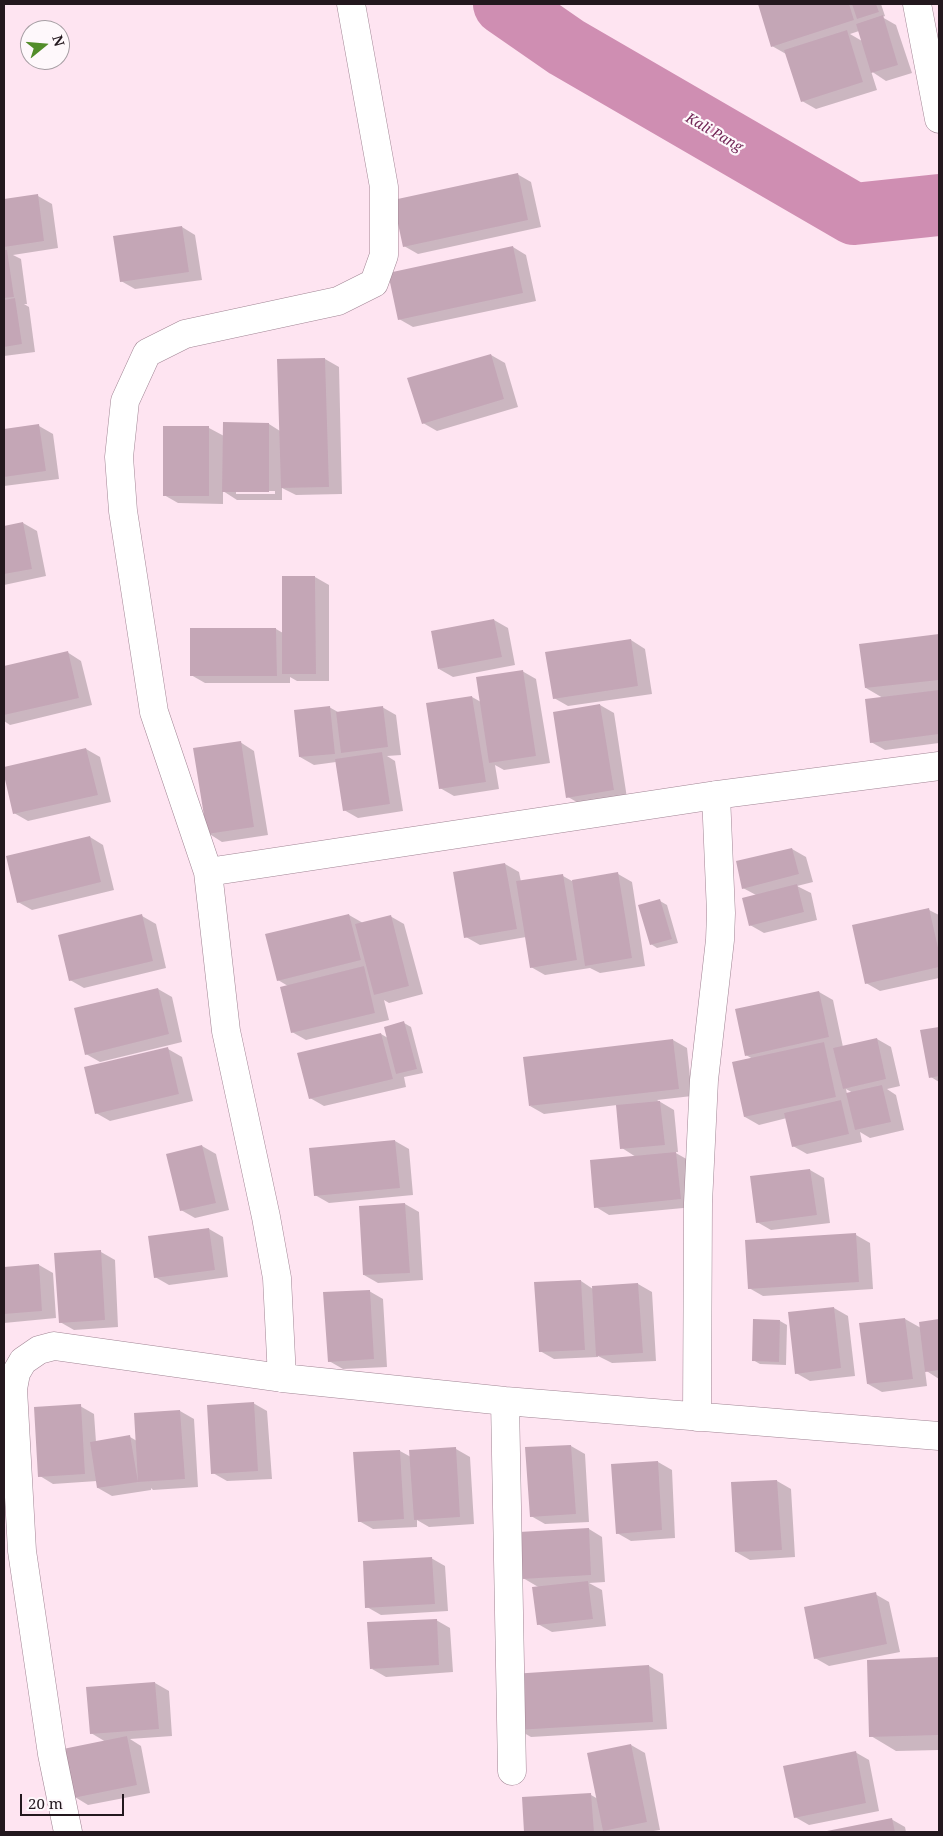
<!DOCTYPE html>
<html>
<head>
<meta charset="utf-8">
<style>
	body { margin:0 }
	#map { position:relative; width:943px; height:1836px; overflow:hidden; background:#fee4f1; font-family:"Noto Serif",serif }
	canvas { display:block }
	.frame { position:absolute; inset:0; border:5px solid #23181e; pointer-events:none }
	.north { position:absolute; left:20px; top:20px; width:50px; height:50px; box-sizing:border-box; background:#fef8fb; border:1px solid #a69ea3; border-radius:50%; rotate:73deg; font-size:14px; font-weight:700; line-height:20px; text-align:center; color:#23181e }
	.north::after { content:''; display:block; margin:auto; width:18px; height:22px; background:#528d2a; clip-path:polygon(50% 0,100% 100%,50% 72%,0 100%) }
	.scale { position:absolute; left:20px; top:1794px; width:104px; height:22px; box-sizing:border-box; border:2px solid #23181e; border-top:0; padding-left:6px; font-size:15px; line-height:18px; white-space:nowrap; color:#23181e; -webkit-text-stroke:4px #fef8fb; paint-order:stroke }
</style>
</head>
<body>
<div id="map">
<canvas width="943" height="1836"></canvas>
<div class="frame"></div>
<div class="north">N</div>
<div class="scale">20 m</div>
</div>
<script>
const g = document.querySelector('canvas').getContext('2d');
g.lineJoin = 'round';
function fillPath(path, color) {
  g.fillStyle = color;
  g.fill(path, 'evenodd');
}
function poly(rows) {
  const path = new Path2D();
  for (const r of rows) {
    path.moveTo(r[0], r[1]);
    for (let i = 2; i < r.length; i += 2) path.lineTo(r[i], r[i + 1]);
  }
  return path;
}
function trace(path, color, width, dash) {
  g.strokeStyle = color;
  g.lineWidth = width;
  g.lineCap = dash ? 'butt' : 'round';
  g.setLineDash(dash || []);
  g.stroke(path);
}
function write(font, color, halo, rows, align = 'center') {
  g.font = font + ' "Noto Serif",serif';
  g.lineWidth = 4.5;
  g.setLineDash([]);
  g.textBaseline = 'middle';
  g.strokeStyle = halo;
  g.fillStyle = color;
  for (const [text, x, y, turn = 0] of rows) {
    g.save();
    g.translate(x, y);
    g.rotate((+turn || 0) * Math.PI / 180);
    g.textAlign = isNaN(turn) ? turn : align;
    if (halo) g.strokeText(text, 0, 0);
    g.fillText(text, 0, 0);
    g.restore();
  }
}
fillPath(poly([
	[759,4,881,4,885,16,882,17,896,25,912,73,886,81,871,71,877,90,816,109,802,101,786,54,772,46],
	[859,31,862,41,850,34],
	[517,174,531,182,541,227,418,254,404,246],
	[38,196,52,204,58,248,13,255,21,259,27,304,24,304,29,307,35,352,4,356,4,200],
	[182,227,195,235,202,280,135,289,121,281],
	[513,247,526,255,536,301,413,327,399,319],
	[491,355,505,363,518,407,437,431,423,423],
	[325,359,339,367,342,494,296,495,282,488,282,500,237,500,223,491,223,504,178,503,164,495,164,428,209,428,224,436,269,424,280,431],
	[236,491,275,491,275,494,236,494],
	[39,426,53,434,59,479,4,486,4,431],
	[23,523,37,531,46,576,4,585,4,527],
	[315,577,329,585,329,681,297,681,290,677,290,683,205,683,191,675,191,629,276,629,283,633],
	[494,620,508,628,515,665,453,677,439,669],
	[939,636,939,743,885,750,871,742,883,698,866,688,860,645],
	[631,640,645,649,652,694,568,706,554,698],
	[67,652,81,661,92,705,10,725,4,721,4,667],
	[522,671,536,679,550,763,504,770,495,765,499,789,454,796,440,788,472,697,481,702],
	[600,705,614,713,627,798,582,805,568,797],
	[329,707,338,712,382,707,396,715,401,755,387,756,395,761,403,811,358,818,344,810,336,762,314,765,300,757],
	[240,742,254,751,268,835,222,842,208,833],
	[86,749,100,757,111,802,28,821,14,813,4,769],
	[90,837,103,845,114,890,32,910,18,902],
	[792,849,806,857,813,882,797,886,811,893,817,920,764,933,750,925,756,895,743,888],
	[505,864,519,872,521,882,563,876,572,881,618,874,632,882,645,966,600,973,590,968,545,975,531,967,526,937,480,945,466,937],
	[660,901,667,905,678,943,657,948,651,944],
	[929,910,939,915,939,978,880,991,866,983],
	[349,915,363,923,390,916,404,924,423,994,389,1003,384,1000,389,1020,306,1040,292,1032,288,986,278,980],
	[142,916,156,924,166,968,84,988,70,980],
	[158,989,172,997,182,1042,100,1062,86,1054],
	[819,992,833,1000,843,1047,877,1039,891,1047,900,1086,887,1089,896,1095,904,1130,870,1138,860,1132,862,1142,807,1154,793,1146,787,1118,759,1125,745,1117,753,1059,746,1055],
	[846,1089,853,1093,847,1094],
	[404,1023,411,1027,423,1073,404,1077,406,1087,324,1106,310,1098,299,1054,381,1034,388,1038],
	[939,1028,939,1082,931,1077,922,1032],
	[673,1040,687,1048,692,1096,657,1100,674,1110,678,1152,674,1152,690,1161,694,1207,609,1215,596,1207,636,1157,622,1148,617,1105,544,1114,530,1106],
	[168,1049,182,1057,193,1101,110,1121,96,1113],
	[395,1141,409,1149,413,1195,329,1203,315,1195],
	[202,1146,216,1154,229,1210,195,1218,181,1210],
	[810,1170,824,1178,830,1223,771,1230,757,1222,751,1177],
	[405,1204,419,1212,423,1280,378,1283,364,1275],
	[209,1229,223,1237,228,1277,169,1285,155,1277],
	[856,1235,870,1243,873,1289,763,1296,749,1288],
	[101,1252,115,1260,118,1327,74,1330,60,1322],
	[39,1265,53,1273,56,1318,4,1323,4,1268],
	[581,1281,593,1289,593,1287,638,1284,652,1292,656,1361,612,1363,598,1356,598,1357,554,1359,540,1351],
	[369,1291,383,1299,387,1367,343,1369,329,1361],
	[834,1308,848,1316,855,1376,810,1381,796,1373],
	[905,1319,921,1328,920,1323,939,1320,939,1379,925,1370,927,1386,882,1392,868,1384],
	[780,1321,787,1325,786,1365,760,1364,753,1360],
	[253,1403,267,1411,272,1479,227,1481,213,1473],
	[80,1406,94,1414,96,1442,130,1437,137,1441,180,1411,194,1419,198,1487,153,1490,151,1488,151,1490,112,1496,98,1488,97,1481,53,1484,40,1476],
	[571,1446,585,1454,589,1522,545,1524,531,1516],
	[456,1449,470,1457,474,1524,429,1527,417,1520,417,1527,373,1529,359,1521,400,1451,411,1457],
	[658,1462,672,1470,675,1538,631,1541,617,1533],
	[777,1481,791,1489,795,1557,750,1560,736,1552,732,1484],
	[589,1529,602,1537,605,1582,589,1583,602,1590,606,1626,552,1632,538,1624,540,1588,523,1578],
	[431,1558,445,1566,448,1611,381,1615,367,1607],
	[875,1594,889,1602,900,1652,829,1666,815,1658],
	[436,1620,450,1628,453,1672,386,1677,372,1669],
	[939,1659,939,1750,896,1751,871,1736,868,1661],
	[649,1666,663,1674,667,1729,531,1737,517,1729,513,1675],
	[155,1683,169,1691,172,1736,130,1739,141,1746,150,1793,88,1805,75,1797,106,1742,91,1733],
	[631,1745,645,1753,660,1830,647,1832,525,1832,523,1798,591,1795,598,1799],
	[855,1752,869,1760,879,1811,809,1825,795,1817],
	[891,1819,905,1827,906,1832,829,1832]
]), '#0003');
trace(poly([
	[504,4,566,47,854,214,939,205]
]), '#cf8eb2', 62);
fillPath(poly([
	[758,4,849,4,854,20,771,47],
	[852,4,876,4,879,12,857,19],
	[883,15,898,65,871,73,856,24],
	[847,30,863,82,801,102,784,50],
	[518,173,528,220,403,247,393,200],
	[38,194,44,241,4,247,4,199],
	[182,226,189,272,120,282,113,236],
	[513,246,523,293,398,320,388,273],
	[4,250,7,250,14,297,4,298],
	[15,298,22,344,4,347,4,300],
	[491,354,504,399,422,424,407,378],
	[325,358,329,487,281,488,277,359],
	[223,422,269,423,269,492,222,492],
	[39,424,46,471,4,477,4,429],
	[163,426,209,426,209,496,163,496],
	[23,522,32,569,4,574,4,526],
	[282,576,315,576,316,674,282,674],
	[494,619,502,657,438,669,431,631],
	[190,628,276,628,277,676,190,676],
	[939,634,939,680,865,688,859,644],
	[631,639,638,686,553,699,545,652],
	[68,651,79,698,4,715,4,666],
	[523,670,536,756,489,763,476,677],
	[939,690,939,734,870,743,865,699],
	[472,696,486,782,439,789,426,703],
	[600,704,614,790,566,798,553,712],
	[330,706,335,754,299,757,294,710],
	[383,706,388,747,341,753,336,712],
	[241,741,254,827,207,834,193,748],
	[86,748,98,795,13,814,4,775,4,767],
	[382,752,390,804,343,811,335,759],
	[90,836,101,882,17,903,6,856],
	[792,848,799,874,742,889,736,861],
	[505,863,517,929,464,938,453,872],
	[618,872,632,958,585,966,572,880],
	[563,874,577,960,530,968,516,881],
	[797,884,804,912,749,926,742,898],
	[660,899,672,939,650,945,638,905],
	[929,908,939,952,939,967,865,984,852,925],
	[142,914,153,961,69,981,58,935],
	[349,914,361,960,277,981,265,934],
	[391,915,409,986,374,995,355,924],
	[364,966,375,1013,291,1033,280,987],
	[158,988,169,1034,85,1055,74,1008],
	[819,991,829,1037,745,1056,735,1009],
	[404,1021,417,1069,396,1074,384,1027],
	[939,1027,939,1076,929,1078,920,1030],
	[381,1033,393,1079,309,1099,297,1053],
	[877,1038,886,1079,843,1089,833,1048],
	[673,1039,679,1089,529,1106,523,1057],
	[824,1042,836,1097,744,1117,732,1062],
	[168,1047,179,1094,95,1114,84,1067],
	[882,1085,891,1122,855,1130,846,1093],
	[841,1100,849,1134,792,1147,784,1113],
	[660,1101,665,1145,620,1149,616,1105],
	[395,1140,400,1188,314,1196,309,1148],
	[202,1145,216,1203,180,1211,166,1154],
	[676,1152,681,1199,594,1208,590,1160],
	[810,1169,817,1215,756,1223,750,1176],
	[405,1203,410,1273,363,1275,359,1206],
	[209,1228,215,1270,154,1278,148,1236],
	[856,1233,859,1282,748,1289,745,1240],
	[101,1250,105,1320,59,1323,54,1253],
	[39,1264,42,1311,4,1314,4,1267],
	[581,1280,585,1350,539,1352,534,1282],
	[638,1283,643,1353,596,1356,592,1286],
	[370,1290,374,1359,328,1362,323,1292],
	[834,1307,841,1368,795,1374,788,1312],
	[905,1318,913,1379,867,1384,859,1323],
	[753,1319,780,1320,779,1362,752,1361],
	[939,1319,939,1370,925,1372,919,1322],
	[254,1402,258,1471,211,1474,207,1405],
	[81,1404,85,1474,38,1477,34,1407],
	[180,1410,185,1479,138,1482,134,1413],
	[130,1435,138,1482,97,1488,90,1442],
	[571,1445,576,1514,530,1517,525,1447],
	[456,1447,460,1517,414,1520,409,1450],
	[400,1450,404,1519,358,1522,353,1452],
	[658,1461,662,1530,616,1534,611,1464],
	[777,1480,782,1550,735,1552,731,1482],
	[589,1528,591,1575,522,1579,519,1532],
	[432,1557,435,1604,365,1608,363,1561],
	[588,1581,593,1619,537,1625,532,1587],
	[876,1592,887,1644,814,1659,804,1607],
	[437,1619,439,1665,370,1669,367,1622],
	[939,1657,939,1735,869,1737,867,1660],
	[649,1665,653,1722,516,1730,512,1674],
	[155,1682,159,1729,90,1734,86,1687],
	[127,1736,137,1785,73,1798,63,1749],
	[631,1744,647,1822,603,1831,587,1753],
	[856,1751,866,1803,794,1818,783,1766],
	[591,1793,594,1832,524,1832,522,1797],
	[892,1818,895,1832,827,1832,827,1831]
]), '#c4a6b6');
const street = poly([
	[917,4,939,119],
	[208,872,716,795,939,766],
	[282,1378,277,1278,266,1217,226,1031,208,872,154,712,123,511,119,457,125,401,147,353,185,334,338,301,374,283,384,255,384,187,351,4],
	[505,1401,512,1771],
	[697,1417,698,1203,704,1080,720,940,721,913,716,795],
	[68,1832,52,1754,22,1551,13,1389,16,1373,23,1361,39,1350,54,1346,282,1378,505,1401,939,1436]
]);
trace(street, '#a18594', 29);
trace(street, '#fff', 28);
write('italic 14px', '#732757', '#fef8fb', [
	["Kali Pang",714,133,30]
]);
</script>
</body>
</html>
